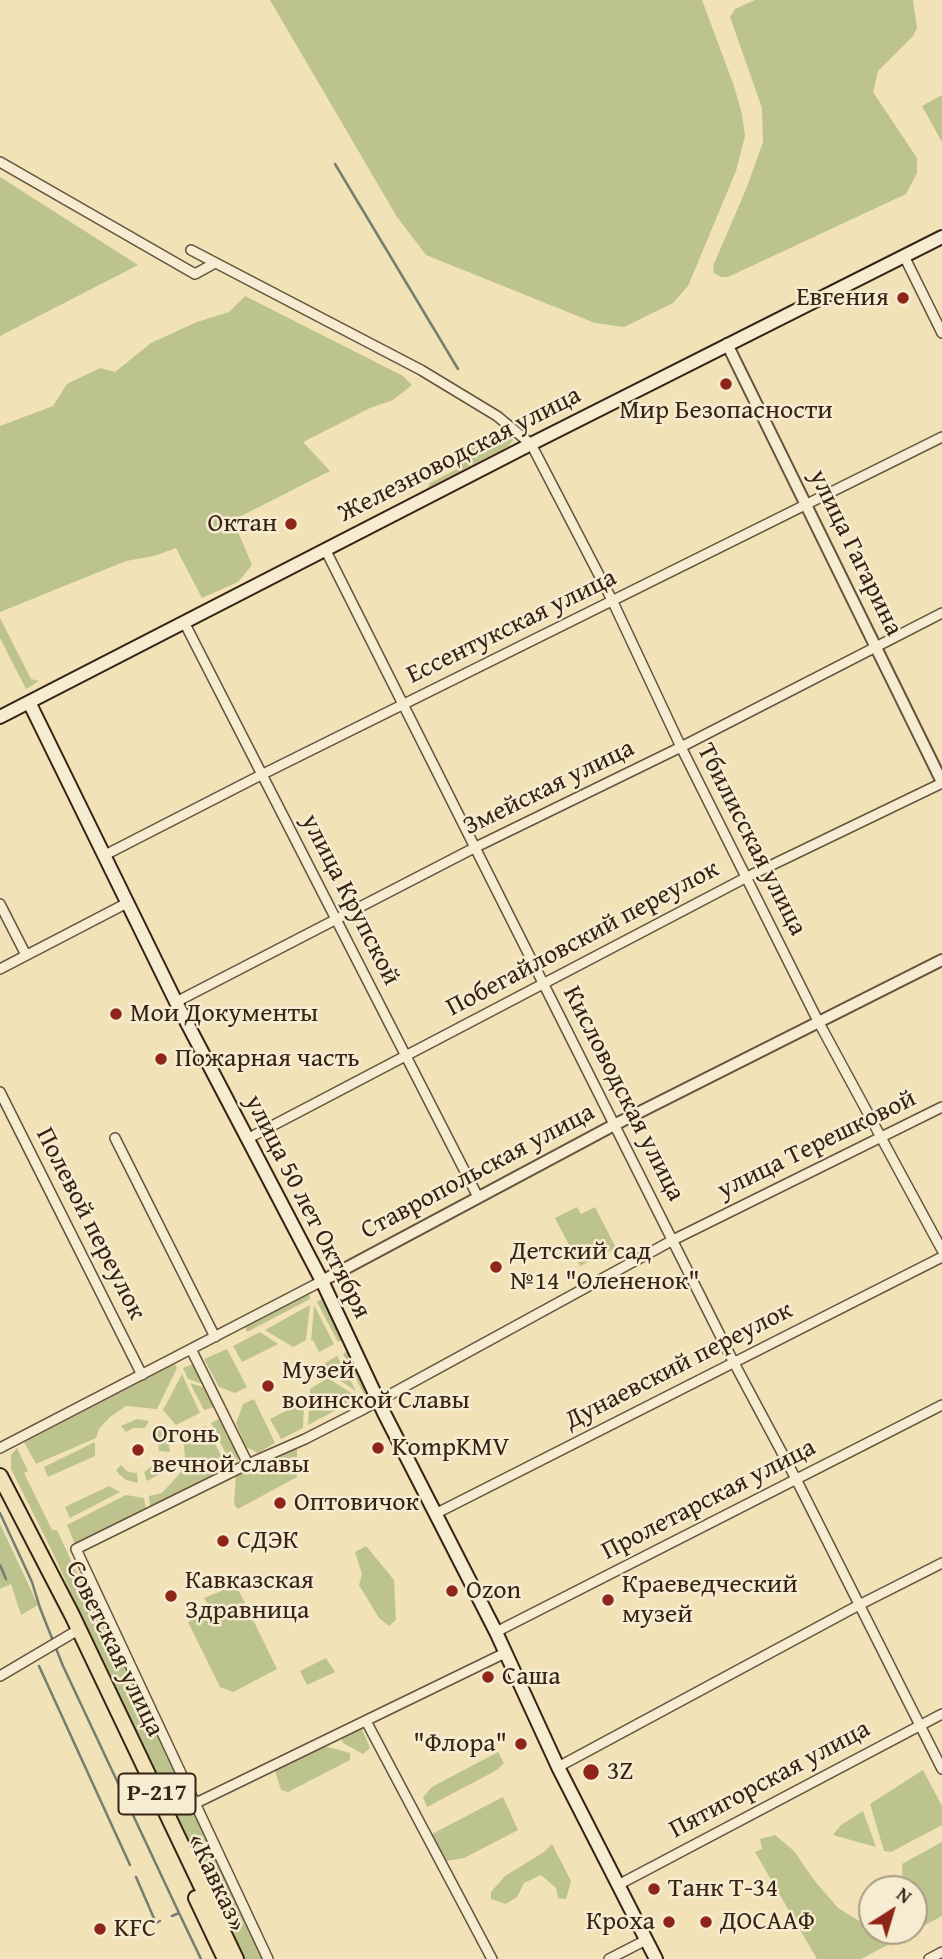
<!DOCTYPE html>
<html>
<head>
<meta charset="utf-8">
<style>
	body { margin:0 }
	#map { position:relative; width:942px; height:1959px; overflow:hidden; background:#f1e2b8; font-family:"Gentium Book Plus",serif }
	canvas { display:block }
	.north { position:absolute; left:858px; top:1875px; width:70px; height:70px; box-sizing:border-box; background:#f6ecd1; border:2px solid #aa9b85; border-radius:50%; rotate:37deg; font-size:19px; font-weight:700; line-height:28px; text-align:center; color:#382214 }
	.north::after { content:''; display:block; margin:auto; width:24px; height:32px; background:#8f2418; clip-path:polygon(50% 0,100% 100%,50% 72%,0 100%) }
</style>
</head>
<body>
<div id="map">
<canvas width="942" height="1959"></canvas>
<div class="north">N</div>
</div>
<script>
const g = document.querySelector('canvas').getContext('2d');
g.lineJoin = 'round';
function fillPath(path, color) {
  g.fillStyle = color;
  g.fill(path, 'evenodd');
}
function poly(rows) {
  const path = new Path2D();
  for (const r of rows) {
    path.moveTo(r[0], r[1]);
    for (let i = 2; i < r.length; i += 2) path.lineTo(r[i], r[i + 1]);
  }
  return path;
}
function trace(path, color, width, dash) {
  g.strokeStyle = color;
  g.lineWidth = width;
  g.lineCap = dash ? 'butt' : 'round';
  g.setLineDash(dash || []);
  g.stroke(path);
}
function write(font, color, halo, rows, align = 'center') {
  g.font = font + ' "Gentium Book Plus",serif';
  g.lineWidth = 5;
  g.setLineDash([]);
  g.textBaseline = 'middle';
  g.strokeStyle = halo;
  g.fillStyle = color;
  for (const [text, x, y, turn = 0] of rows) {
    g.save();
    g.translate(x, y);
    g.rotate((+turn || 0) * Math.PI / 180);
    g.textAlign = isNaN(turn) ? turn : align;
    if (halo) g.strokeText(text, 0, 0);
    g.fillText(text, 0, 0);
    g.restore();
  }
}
fillPath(poly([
	[270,0,702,0,734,86,742,114,745,136,736,171,688,286,673,303,624,327,595,323,426,255,397,217],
	[755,0,913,0,917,28,913,36,878,71,873,92,917,158,917,173,906,194,728,277,721,277,714,273,713,266,747,187,763,142,762,108,730,17,735,9],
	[942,95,942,142,922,106],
	[0,177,138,265,0,336],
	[245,296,403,376,412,385,393,400,370,408,303,442,330,471,233,520,252,565,238,582,202,598,176,548,154,556,126,561,0,612,0,426,53,406,67,384,100,368,115,372,151,343,197,322,229,312],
	[501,429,505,429,513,440,509,446,428,488,430,483,461,467,456,455,497,436],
	[0,618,31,679,39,681,26,689,0,638],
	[577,1207,581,1214,595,1207,616,1248,580,1266,555,1218],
	[309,1293,310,1299,247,1332,245,1327],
	[323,1298,344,1339,338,1342,317,1302],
	[310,1305,306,1340,293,1347,265,1330],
	[314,1305,334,1344,319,1352,313,1340,311,1341],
	[260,1332,278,1344,242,1362,233,1346],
	[227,1349,247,1387,235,1393,219,1387,204,1359],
	[350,1350,365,1380,367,1391,365,1396,343,1354],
	[337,1356,356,1391,330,1374,325,1363],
	[174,1363,177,1368,157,1409,126,1406,110,1417,99,1429,96,1438,36,1464,24,1442],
	[196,1363,208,1386,188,1379,183,1368],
	[182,1374,200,1413,176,1425,163,1410],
	[328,1378,359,1398,308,1425,310,1389],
	[190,1383,209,1389,218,1406,204,1410],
	[254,1399,275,1443,258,1453,246,1447,236,1423,243,1404],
	[304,1402,303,1428,281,1439,270,1419],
	[223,1417,240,1451,237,1464,232,1467,211,1423],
	[137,1419,149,1421,145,1428,133,1428,126,1432,121,1426],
	[157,1424,168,1438,170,1452,159,1451,158,1443,151,1433],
	[206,1426,226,1465,185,1458,183,1437],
	[95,1442,95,1456,48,1477,44,1467],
	[297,1447,297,1477,238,1509,234,1504,236,1474],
	[17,1448,28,1471,24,1473,52,1530,57,1530,80,1580,90,1582,196,1817,264,1959,242,1959,174,1820,53,1553,11,1469,11,1455],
	[159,1458,167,1462,160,1474,147,1481,144,1472,154,1465],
	[185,1462,227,1470,150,1508,149,1496,162,1493,182,1471],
	[121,1465,128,1472,137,1473,138,1483,126,1480,119,1474,116,1470],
	[109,1486,120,1492,70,1518,65,1507],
	[126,1495,144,1498,146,1510,75,1544,67,1525],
	[0,1524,38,1605,21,1615,11,1584,0,1589],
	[366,1546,394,1580,396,1620,389,1626,379,1618,359,1585,362,1574,355,1552],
	[236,1585,277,1669,283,1666,233,1692,220,1687,188,1622,210,1608,204,1598],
	[326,1658,335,1672,307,1685,300,1671],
	[361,1727,370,1748,363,1754,343,1743,341,1737],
	[324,1746,350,1753,350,1760,288,1792,281,1790,275,1771],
	[498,1752,504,1763,497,1770,427,1807,423,1797,432,1787],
	[923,1770,942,1806,942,1825,891,1852,884,1851,870,1804],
	[503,1797,518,1830,464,1858,446,1861,432,1834],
	[863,1811,876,1847,833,1835,841,1825],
	[775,1835,794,1851,814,1880,838,1908,861,1922,872,1921,872,1931,914,1931,914,1889,903,1889,902,1864,942,1842,942,1916,861,1959,817,1959,755,1852,762,1849,760,1839],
	[552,1844,571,1881,566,1899,558,1898,556,1888,541,1875,524,1883,517,1897,506,1904,491,1899,491,1892,505,1876,544,1852]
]), '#bcc38d');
trace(poly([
	[335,164,458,369],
	[0,1513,32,1582,40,1608,63,1666,179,1913],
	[0,1565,6,1579],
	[39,1666,130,1865],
	[136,1877,156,1923,160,1921],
	[172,1916,179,1913,201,1959]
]), '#737f72', 2.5);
const minor = poly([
	[0,162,195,274,215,263],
	[191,250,421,370,497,416,531,444,612,600,681,747,818,1021,942,1250],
	[904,256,942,333],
	[325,549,733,1361,796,1479,942,1769],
	[184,622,478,1197],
	[103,856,263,774,942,437],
	[0,904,26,955],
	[0,969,127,903],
	[176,1002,476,847,681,747,942,613],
	[0,1092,142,1375],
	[115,1138,215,1337],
	[247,1139,747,877,942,783],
	[191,1349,248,1464],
	[0,1448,322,1281],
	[435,1514,942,1257],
	[496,1632,942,1405],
	[0,1676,78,1630],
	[366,1721,492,1959],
	[558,1767,859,1605,942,1563],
	[194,1804,505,1653],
	[618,1885,942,1714],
	[268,1959,76,1549,248,1464,305,1439,360,1411,673,1240,942,1107],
	[609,1959,646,1940],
	[929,1959,942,1952]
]);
const tertiary = poly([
	[727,344,942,782],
	[322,1281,614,1125,942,960]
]);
const secondary = poly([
	[29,702,176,1002,322,1281,384,1413,496,1632,558,1767,656,1959],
	[0,717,531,444,942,237]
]);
const trunk = poly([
	[0,1476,72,1615,236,1959],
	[196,1898,225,1959]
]);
trace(minor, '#66523d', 12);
trace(tertiary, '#66523d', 14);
trace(secondary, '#382214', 16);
trace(trunk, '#382214', 18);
trace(minor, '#f6ecd1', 9);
trace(tertiary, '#f6ecd1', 10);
trace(secondary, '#f6ecd1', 12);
trace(trunk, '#f1e2b8', 14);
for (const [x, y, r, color] of [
	[903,298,7,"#8f2418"],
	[726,384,7,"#8f2418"],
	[291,524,7,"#8f2418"],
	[116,1014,7,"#8f2418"],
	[161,1059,7,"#8f2418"],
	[496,1267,7,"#8f2418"],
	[268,1386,7,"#8f2418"],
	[378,1448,7,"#8f2418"],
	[138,1450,7,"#8f2418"],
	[280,1503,7,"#8f2418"],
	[223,1541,7,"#8f2418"],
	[452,1591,7,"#8f2418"],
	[171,1596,7,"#8f2418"],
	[608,1600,7,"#8f2418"],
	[488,1677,7,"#8f2418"],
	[521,1744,7,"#8f2418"],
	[591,1772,9,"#8f2418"],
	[654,1889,7,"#8f2418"],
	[669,1922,7,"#8f2418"],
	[706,1922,7,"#8f2418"],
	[100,1929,7,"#8f2418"]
]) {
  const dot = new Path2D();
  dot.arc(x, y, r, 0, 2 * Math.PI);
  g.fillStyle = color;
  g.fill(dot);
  trace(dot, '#f6ecd1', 2.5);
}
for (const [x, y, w] of [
	[157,1794,77]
]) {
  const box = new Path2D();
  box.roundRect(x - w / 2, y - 20.5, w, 41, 5);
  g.fillStyle = '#f6ecd1';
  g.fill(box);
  trace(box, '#382214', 2);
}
write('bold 24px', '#382214', null, [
	["Р-217",157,1794]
]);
write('26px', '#382214', '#f6ecd1', [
	["Евгения",889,298,"right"],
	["Мир Безопасности",726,411,"center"],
	["Октан",277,524,"right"],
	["Мои Документы",130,1014],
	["Пожарная часть",175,1059],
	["Детский сад",510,1252],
	["№14 \"Олененок\"",510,1282],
	["Музей",282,1371],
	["воинской Славы",282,1401],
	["Огонь",152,1435],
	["вечной славы",152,1465],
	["KompKMV",392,1448],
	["Оптовичок",294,1503],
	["СДЭК",237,1541],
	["Кавказская",185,1581],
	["Здравница",185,1611],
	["Краеведческий",622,1585],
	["музей",622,1615],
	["Ozon",466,1591],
	["Саша",502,1677],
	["\"Флора\"",507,1744,"right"],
	["3Z",607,1772],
	["Танк Т-34",668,1889],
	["Кроха",655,1922,"right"],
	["ДОСААФ",720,1922],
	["KFC",114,1929]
], 'left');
write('26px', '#382214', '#f6ecd1', [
	["Железноводская улица",460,455,-27],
	["улица Гагарина",855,553,64],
	["Ессентукская улица",512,627,-26],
	["Змейская улица",549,788,-26],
	["Тбилисская улица",751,840,63],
	["улица Крупской",350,900,63],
	["Побегайловский переулок",583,939,-28],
	["Кисловодская улица",623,1094,63],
	["улица Терешковой",817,1145,-26],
	["Ставропольская улица",478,1172,-28],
	["улица 50 лет Октября",307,1207,63],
	["Полевой переулок",90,1224,63],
	["Дунаевский переулок",679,1366,-27],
	["Пролетарская улица",709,1500,-27],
	["Советская улица",114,1649,64],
	["Пятигорская улица",770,1780,-28],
	["«Кавказ»",216,1883,65]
]);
</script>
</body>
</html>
